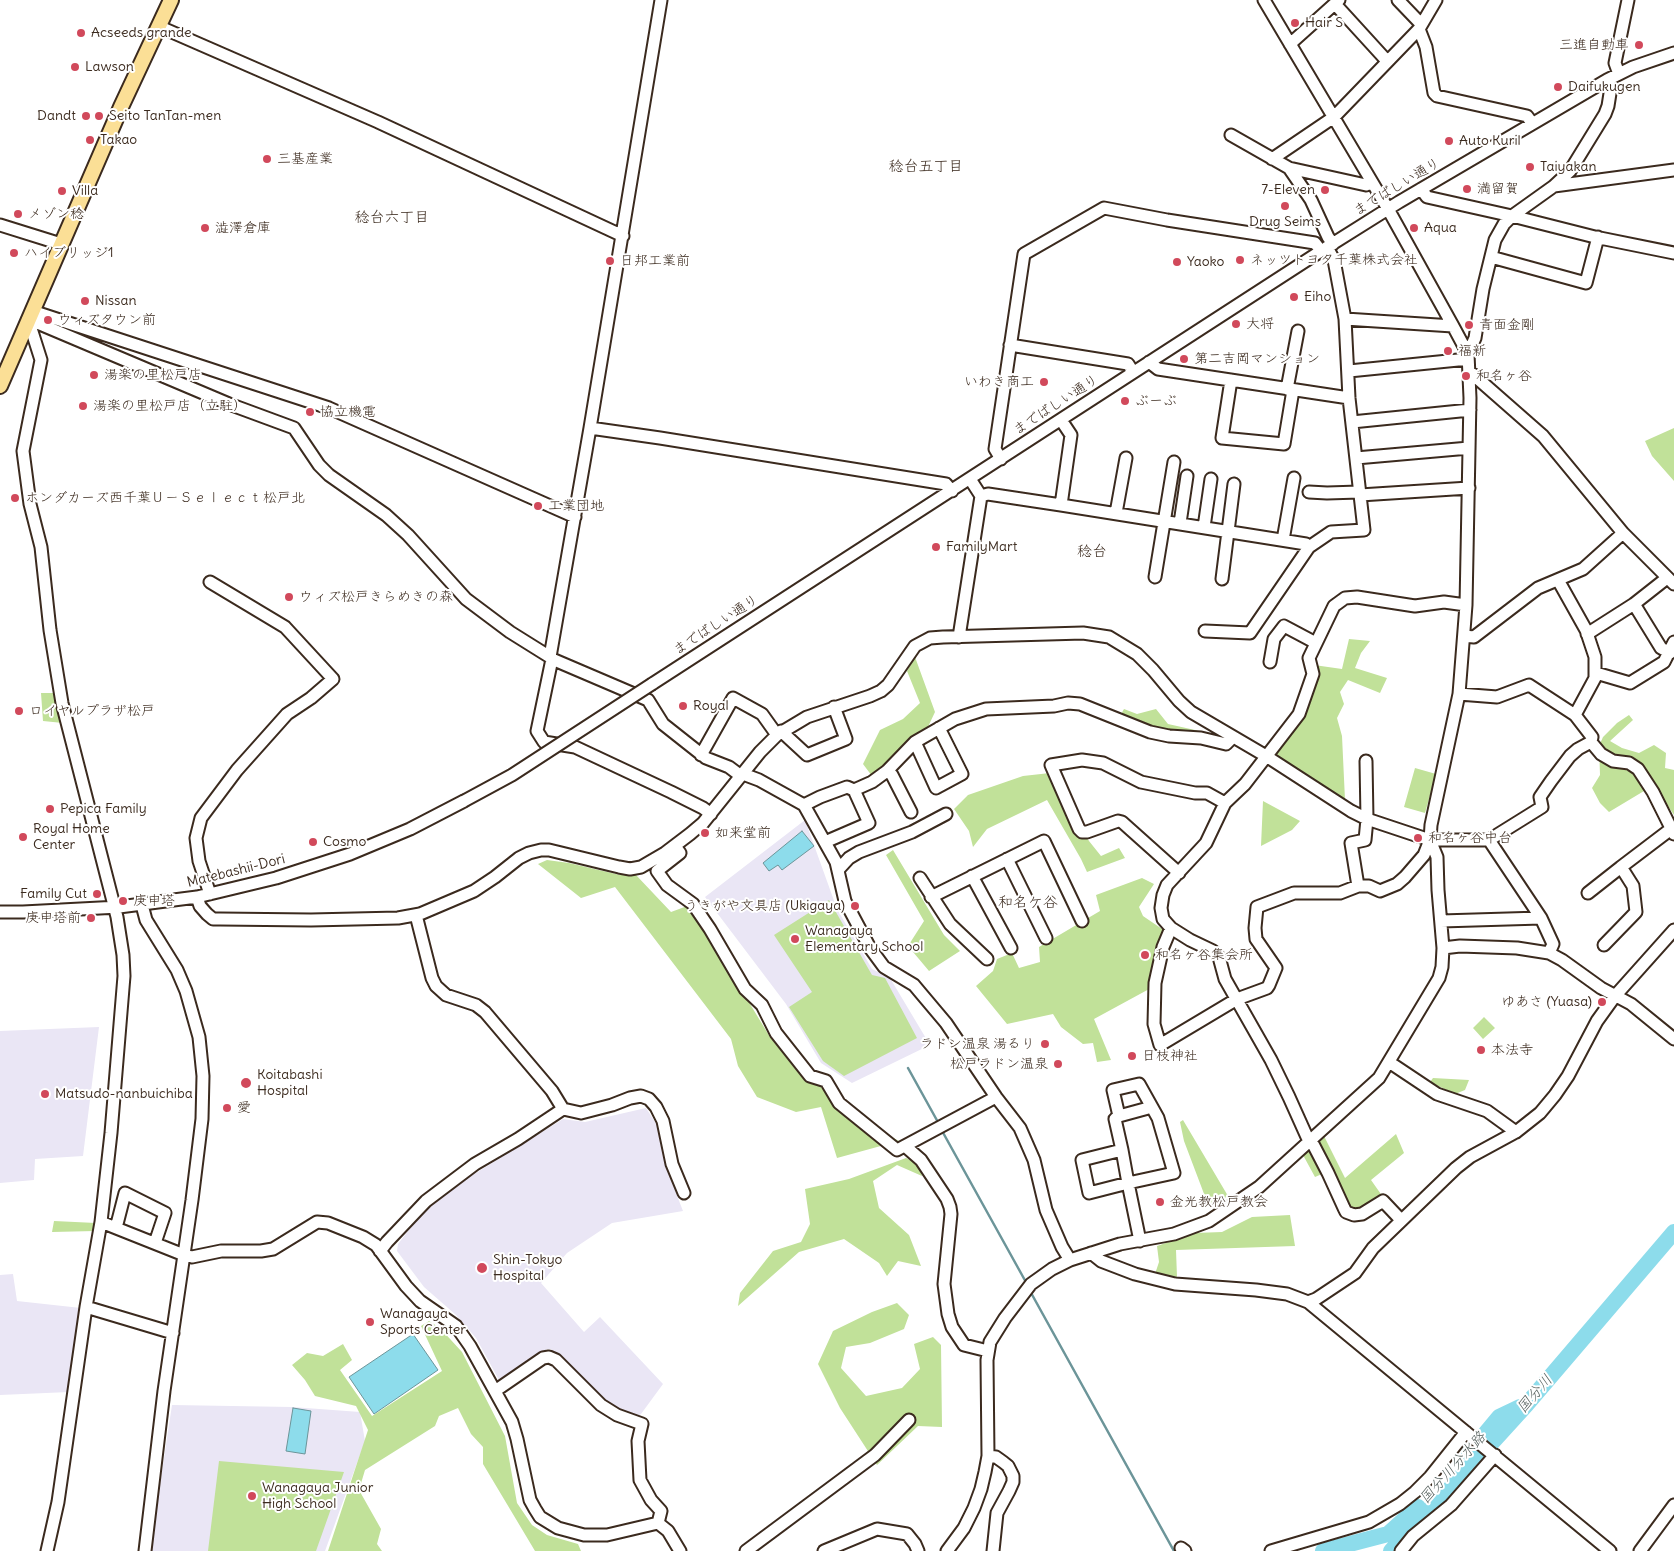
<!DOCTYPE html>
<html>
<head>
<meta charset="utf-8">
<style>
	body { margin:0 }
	canvas { display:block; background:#fff }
</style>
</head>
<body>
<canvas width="1674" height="1551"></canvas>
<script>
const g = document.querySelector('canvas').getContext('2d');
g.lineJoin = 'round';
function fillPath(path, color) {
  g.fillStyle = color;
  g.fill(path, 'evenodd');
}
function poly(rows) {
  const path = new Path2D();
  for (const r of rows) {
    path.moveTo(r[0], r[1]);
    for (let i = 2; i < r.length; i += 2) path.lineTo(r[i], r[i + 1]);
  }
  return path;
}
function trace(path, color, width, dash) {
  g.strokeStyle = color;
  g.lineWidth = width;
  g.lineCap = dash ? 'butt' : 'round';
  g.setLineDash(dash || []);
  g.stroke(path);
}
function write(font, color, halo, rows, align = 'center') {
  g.font = font + ' Delius,"Klee One",sans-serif';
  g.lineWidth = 4;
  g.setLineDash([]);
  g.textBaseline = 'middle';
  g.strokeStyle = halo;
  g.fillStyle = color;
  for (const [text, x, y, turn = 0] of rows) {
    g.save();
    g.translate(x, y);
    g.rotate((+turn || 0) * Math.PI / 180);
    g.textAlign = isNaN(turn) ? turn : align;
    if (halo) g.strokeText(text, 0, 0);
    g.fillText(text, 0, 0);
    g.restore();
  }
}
fillPath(poly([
	[805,820,837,909,872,969,890,978,930,1045,852,1083,821,1063,786,1004,705,897],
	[99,1027,83,1156,35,1159,34,1180,0,1183,0,1031],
	[646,1108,657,1125,664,1152,665,1165,683,1211,612,1223,567,1253,541,1283,584,1332,600,1317,663,1384,641,1414,635,1417,600,1401,551,1349,547,1349,501,1381,499,1380,476,1338,456,1315,424,1287,397,1251,398,1244,422,1213,463,1181,563,1119,585,1122],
	[13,1274,17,1301,81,1308,69,1392,0,1395,0,1275],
	[172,1405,292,1407,360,1412,365,1441,325,1551,150,1551]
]), '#eae6f5');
fillPath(poly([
	[1674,428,1674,481,1652,456,1645,441],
	[1349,639,1370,641,1361,653,1355,668,1387,678,1380,693,1348,680,1340,692,1344,704,1337,718,1342,736,1345,800,1283,763,1275,751,1316,686,1314,665,1342,669],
	[915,657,935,712,927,729,905,745,885,766,872,776,863,764,880,730,903,719,920,703,907,671],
	[41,693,57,693,63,723,43,721],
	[1124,709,1137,714,1156,709,1168,724,1195,730,1213,736,1150,729,1120,716],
	[1629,715,1633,720,1610,741,1622,748,1639,753,1654,745,1666,753,1665,768,1674,770,1674,815,1654,785,1609,812,1600,803,1592,788,1600,775,1599,746,1603,737,1617,723],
	[1415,768,1436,774,1425,813,1404,807],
	[1050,773,1089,841,1101,856,1119,848,1125,858,1087,872,1081,859,1047,800,987,829,973,847,969,831,954,809,968,795,1023,776],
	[1263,801,1300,821,1292,830,1261,846],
	[893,850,944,935,960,951,929,971,908,946,924,921,886,855],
	[547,860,569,863,620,875,636,875,671,912,690,905,770,1037,805,1081,829,1088,837,1107,899,1141,837,1158,821,1107,796,1112,757,1097,738,1066,731,1039,615,887,581,898,538,864],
	[1142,878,1154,884,1139,907,1143,916,1165,931,1151,988,1094,1019,1111,1060,1097,1062,1093,1043,1083,1044,1061,1027,1053,1014,1007,1024,976,986,993,971,997,959,1012,953,1019,968,1040,962,1039,947,1100,911,1096,895],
	[829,900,872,975,885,978,917,1038,844,1076,823,1061,789,1007,812,992,774,935],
	[1484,1017,1495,1028,1483,1039,1473,1028],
	[1433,1078,1469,1080,1465,1090,1455,1094,1430,1082],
	[1183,1120,1228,1196,1209,1207,1184,1141,1180,1122],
	[1396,1134,1404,1153,1371,1180,1383,1197,1362,1212,1347,1210,1329,1171,1315,1177,1303,1155,1324,1136,1345,1178],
	[906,1158,919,1164,922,1176,897,1165,873,1181,879,1208,909,1235,921,1266,898,1261,887,1276,879,1263,844,1239,799,1252,738,1306,740,1293,773,1251,801,1242,810,1224,805,1189,849,1179],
	[1290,1215,1295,1246,1176,1250,1177,1277,1155,1274,1159,1262,1157,1246,1195,1233,1222,1232,1252,1217],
	[54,1221,96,1223,95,1231,52,1232],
	[897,1303,909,1315,904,1329,870,1343,846,1347,841,1368,866,1396,902,1388,920,1369,914,1344,933,1337,941,1345,942,1427,918,1426,877,1465,840,1408,818,1364,833,1331,872,1312],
	[429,1321,440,1328,462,1352,505,1436,517,1503,532,1525,547,1535,578,1544,581,1551,535,1551,483,1464,483,1447,471,1434,458,1408,439,1416,435,1426,365,1470,359,1490,381,1529,377,1544,382,1551,328,1551,368,1430,356,1406,315,1396,305,1380,292,1365,307,1353,323,1356,343,1344,352,1360,340,1370,372,1416,442,1371,421,1326],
	[219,1461,344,1472,316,1551,208,1551]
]), '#c1e199');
const water = poly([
	[802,831,814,846,782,870,778,865,769,871,763,863,802,831],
	[413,1334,438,1370,374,1414,349,1377,413,1334],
	[293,1408,311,1411,305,1454,286,1451,293,1408]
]);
fillPath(water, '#8ddceb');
trace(water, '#6c9599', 1);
trace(poly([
	[908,1068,939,1124],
	[941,1129,1027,1284],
	[1030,1291,1174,1551]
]), '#6c9599', 2.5);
trace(poly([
	[1469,1453,1499,1417,1520,1407],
	[1323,1551,1388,1534,1418,1507],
	[1391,1551,1423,1515,1437,1503,1527,1404,1674,1232]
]), '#8ddceb', 16);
const minor = poly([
	[661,0,590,428,550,657,552,659,537,731,544,742,575,747,671,792,703,808,711,814],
	[1398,0,1421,24],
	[1335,4,1387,61],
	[158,26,378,122,623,236],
	[1419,29,1426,47,1434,93,1437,96,1527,116,1532,123],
	[1290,44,1339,0],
	[1619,74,1615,63,1628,0],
	[1231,135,1289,168,1311,200,1328,237,1333,244],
	[1272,159,1334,117,1419,29,1436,0],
	[1289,168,1366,185,1372,182],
	[1554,186,1570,171,1605,114,1608,106,1611,87,1607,80],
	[1421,189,1427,197,1512,216,1595,237,1674,253],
	[0,225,61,244],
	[1491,257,1586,283,1598,237],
	[32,311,329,408,575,517],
	[28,319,41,360,23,451,30,504,41,547,50,630,62,703,117,917,123,955,124,976,111,1133,101,1222,86,1307,58,1502,47,1551],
	[28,319,229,404,294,428,319,465,329,475,386,515,408,535,466,599,510,632,550,657],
	[1345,319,1453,326],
	[1010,345,1128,364,1133,372],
	[1468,354,1475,338,1483,289,1495,240,1504,224,1512,216,1554,186,1674,170],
	[1149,362,1158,369,1349,398],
	[1349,371,1468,359],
	[1469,371,1543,436,1623,533,1674,584],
	[1231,380,1222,438,1284,444,1293,390],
	[1287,389,1298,331],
	[1352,422,1470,410],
	[590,428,660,438,946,484,952,491],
	[1356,458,1469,448],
	[1001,459,995,449,1024,254,1104,208,1167,220,1315,243,1321,251],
	[970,479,981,496,988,494,1061,505,1306,544,1309,547,1331,532,1364,530,1349,398,1345,319,1334,260,1327,247],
	[1309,492,1327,493,1359,492],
	[1360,495,1469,488],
	[1061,505,1071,435,1061,420],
	[1116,513,1126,458],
	[1180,523,1187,476],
	[1204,527,1211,479],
	[1283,540,1294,478],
	[1155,577,1174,462],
	[1667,578,1634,604,1661,648,1670,653],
	[1222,579,1234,484],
	[1205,631,1250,633,1309,547],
	[1587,634,1634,604],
	[1464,636,1474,637,1538,588,1583,569,1623,533],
	[959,637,981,496],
	[552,659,648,700,663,724,706,758,729,767,741,776],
	[1270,662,1274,639,1284,626,1316,643],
	[1596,673,1630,683,1664,662,1674,642],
	[652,684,1321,251,1399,202,1607,80,1633,67,1674,53],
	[1459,694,1497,697,1529,685,1575,715],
	[781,731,807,755,846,739,834,707],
	[915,742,936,788,962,774,939,728],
	[1591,742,1601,754,1613,761,1629,763,1638,769,1653,792,1674,834],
	[701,755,733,698,762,714,777,735],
	[887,771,892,775,911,812],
	[743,774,759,780,804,805,836,862,845,901,870,948,884,967,914,985,919,991,946,1023,996,1097,1020,1128,1034,1160,1046,1210,1062,1247,1070,1260],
	[804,805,820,797,847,787,854,790,872,782,887,771,915,742,955,719,986,709,1054,706,1068,703,1080,704,1150,732,1169,736,1201,738,1226,744,1233,737],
	[1489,840,1541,918,1553,944,1549,953],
	[825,842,869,823,854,790],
	[675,846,680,853,657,871,667,885,693,904,710,929,745,989,762,1005,776,1033,810,1076,826,1081,839,1103,897,1150,996,1097],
	[1007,859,1046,938],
	[1621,867,1671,829],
	[838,870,849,858,859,852,912,832,946,814],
	[1179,873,1122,822,1118,821,1087,832,1082,832,1079,829,1051,765,1082,760,1103,763,1141,782,1195,793,1207,793,1225,803],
	[972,876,1011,948],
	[920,878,950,924,987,959],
	[1358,886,1351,843,1365,840,1367,819,1366,761],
	[1588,893,1621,867,1633,886,1636,912,1604,945],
	[210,894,199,861,196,838,201,818,237,770,287,714,311,698,333,679,285,627,210,582],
	[197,897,200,906,207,914,213,919,220,919,311,920,398,918,420,914,474,891,495,877,519,858,529,853,541,850,549,850,619,867,630,869,641,867,665,853,690,834,703,823,760,752,777,735,807,717,870,696,881,691,888,685,915,646,930,638,943,637,1083,633,1109,637,1137,654,1153,670,1179,701,1191,712,1266,756,1351,811,1367,819,1430,840,1489,840,1542,807,1540,797,1551,781,1570,756,1578,749,1591,742,1592,737,1575,715,1595,678,1595,657,1586,630,1558,580],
	[931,897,1044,841,1082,921],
	[142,905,146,920,177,970,186,991,199,1037,203,1076,202,1119,192,1200,164,1391,145,1551],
	[0,912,23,912,119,907,197,897,276,878,350,854,410,829,464,801],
	[1441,921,1541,918],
	[1171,928,1163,947,1155,983,1154,1024,1160,1045,1237,999,1267,988,1269,985,1276,968,1256,939,1255,928,1257,907,1294,893,1340,893,1358,886,1369,886,1380,891,1397,884,1405,877,1424,855,1430,840,1431,825,1459,694,1466,605,1470,398,1468,354,1453,326,1388,209,1264,0],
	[1443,948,1460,946,1517,948,1549,953,1562,960,1601,988,1631,1004,1674,1039],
	[1389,1062,1437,1094,1487,1111,1516,1132],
	[563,1109,581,1113,612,1105,630,1098,641,1096,649,1099,656,1107,663,1121,672,1164,684,1193],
	[1119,1116,1152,1107],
	[905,1146,921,1160,947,1199,950,1207,951,1214,944,1284,948,1314,952,1327,964,1345,988,1351],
	[1122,1150,1082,1160,1089,1193,1128,1183,1174,1173,1158,1118,1139,1084,1113,1090,1119,1116,1115,1119,1122,1150,1128,1183,1140,1241],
	[1401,1220,1383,1201,1362,1214,1354,1215,1346,1212,1344,1208,1328,1173,1314,1146,1307,1137,1289,1097,1271,1060,1225,979,1219,957,1213,951,1190,940,1171,928,1163,919,1161,908,1163,895,1167,885,1206,843,1225,803,1245,784,1299,714,1313,674,1309,658,1334,606,1345,598,1357,597,1415,606,1444,602,1466,605],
	[101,1222,184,1255,192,1257,221,1251,261,1251,273,1249,317,1222,328,1223,363,1237,376,1245,406,1286,420,1301,456,1326,470,1346,512,1422,517,1439,530,1500,535,1509,540,1517,558,1528,584,1535,607,1535,658,1523,668,1531,680,1551],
	[116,1228,125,1193,165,1213,155,1243],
	[380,1251,387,1242,426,1201,475,1164,518,1139,563,1109,552,1091,485,1012,476,1005,446,995,436,986,432,978,416,915],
	[1091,1253,1101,1261,1135,1274,1175,1284,1256,1290,1287,1294,1308,1302,1316,1299,1355,1273,1373,1248,1456,1168,1470,1157,1516,1132,1540,1113,1555,1095,1568,1076,1597,1021,1615,996,1674,930],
	[1308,1302,1610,1551],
	[86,1307,173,1333],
	[495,1391,543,1358,549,1357,556,1360,601,1405,617,1415,642,1424,638,1441,640,1480,651,1500,661,1511,658,1523],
	[988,1456,996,1457,1003,1462,1008,1466,1013,1476,1013,1482,1009,1491,997,1513,993,1551],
	[1181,1548,1185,1551],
	[746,1551,875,1455,909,1420],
	[824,1551,877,1529,907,1534,915,1544,918,1551],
	[947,1551,964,1528,974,1508,981,1489,985,1472,988,1456,987,1360,990,1342,1005,1318,1031,1284,1052,1269,1070,1260,1120,1244,1174,1234,1209,1221,1259,1187,1379,1078,1439,978,1442,967,1443,948,1438,890,1437,857,1430,840],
	[1271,1551,1369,1522,1400,1504,1415,1492,1430,1477,1466,1432],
	[1401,1551,1413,1536,1451,1505,1495,1455],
	[1640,1551,1674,1505]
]);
const major = poly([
	[0,386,121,107,171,0]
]);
trace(minor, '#3b2a1e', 15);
trace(major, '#3b2a1e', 18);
trace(minor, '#fff', 11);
trace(major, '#fbdf96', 14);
const minorBridge = poly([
	[464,801,512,775,652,684]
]);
trace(minorBridge, '#3b2a1e', 15, []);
trace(minorBridge, '#fff', 11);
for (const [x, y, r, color] of [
	[1295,23,5,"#d1495b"],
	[81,33,5,"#d1495b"],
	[1639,45,5,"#d1495b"],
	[75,67,5,"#d1495b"],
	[1558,87,5,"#d1495b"],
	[86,116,5,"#d1495b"],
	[99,116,5,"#d1495b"],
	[90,140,5,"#d1495b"],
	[1449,141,5,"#d1495b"],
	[267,159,5,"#d1495b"],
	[1530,167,5,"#d1495b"],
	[1467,189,5,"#d1495b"],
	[1325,190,5,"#d1495b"],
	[62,191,5,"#d1495b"],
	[1285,206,5,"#d1495b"],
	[18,214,5,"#d1495b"],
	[205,228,5,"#d1495b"],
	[1414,228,5,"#d1495b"],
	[14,253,5,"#d1495b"],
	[1240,260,5,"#d1495b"],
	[610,261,5,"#d1495b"],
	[1177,262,5,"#d1495b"],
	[1294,297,5,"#d1495b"],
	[85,301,5,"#d1495b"],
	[48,320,5,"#d1495b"],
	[1236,324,5,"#d1495b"],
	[1469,325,5,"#d1495b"],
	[1448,351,5,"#d1495b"],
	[1184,359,5,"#d1495b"],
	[94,375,5,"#d1495b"],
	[1466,376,5,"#d1495b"],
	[1044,382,5,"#d1495b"],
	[1125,401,5,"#d1495b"],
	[83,406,5,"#d1495b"],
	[310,412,5,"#d1495b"],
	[15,498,5,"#d1495b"],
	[538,506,5,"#d1495b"],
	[936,547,5,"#d1495b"],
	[289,597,5,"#d1495b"],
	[683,706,5,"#d1495b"],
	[19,711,5,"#d1495b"],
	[50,809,5,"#d1495b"],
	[705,833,5,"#d1495b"],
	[23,837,5,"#d1495b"],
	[1418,838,5,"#d1495b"],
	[313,842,5,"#d1495b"],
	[97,894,5,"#d1495b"],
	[123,901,5,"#d1495b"],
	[855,906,5,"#d1495b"],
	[91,918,5,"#d1495b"],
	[795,939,5,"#d1495b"],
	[1145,955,5,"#d1495b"],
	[1602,1002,5,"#d1495b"],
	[1045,1044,5,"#d1495b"],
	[1481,1050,5,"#d1495b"],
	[1132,1056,5,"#d1495b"],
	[1058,1064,5,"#d1495b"],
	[246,1083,6,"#d1495b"],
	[45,1094,5,"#d1495b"],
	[227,1108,5,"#d1495b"],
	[1160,1202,5,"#d1495b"],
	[482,1268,6,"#d1495b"],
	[370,1322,5,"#d1495b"],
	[252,1496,5,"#d1495b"]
]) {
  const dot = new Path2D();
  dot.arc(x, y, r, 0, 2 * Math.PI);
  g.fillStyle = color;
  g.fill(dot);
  trace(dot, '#fff', 2);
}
write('14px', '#3b2a1e', '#fff', [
	["Hair S",1305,23],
	["Acseeds grande",91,33],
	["三進自動車",1629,45,"right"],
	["Lawson",85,67],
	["Daifukugen",1568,87],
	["Dandt",76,116,"right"],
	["Seito TanTan-men",109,116],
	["Takao",100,140],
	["Auto Kuril",1459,141],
	["三基産業",277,159],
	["Taiyakan",1540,167],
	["満留賀",1477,189],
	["7-Eleven",1315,190,"right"],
	["Villa",72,191],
	["メゾン稔",28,214],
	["Drug Seims",1285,222,"center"],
	["澁澤倉庫",215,228],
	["Aqua",1424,228],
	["ハイブリッジ1",24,253],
	["ネッツトヨタ千葉株式会社",1250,260],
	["日邦工業前",620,261],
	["Yaoko",1187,262],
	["Eiho",1304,297],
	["Nissan",95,301],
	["ウィズタウン前",58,320],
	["大将",1246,324],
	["青面金剛",1479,325],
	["福新",1458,351],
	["第二吉岡マンション",1194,359],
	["湯楽の里松戸店",104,375],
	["和名ヶ谷",1476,376],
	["いわき商工",1034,382,"right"],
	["ぶーぶ",1135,401],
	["湯楽の里松戸店（立駐）",93,406],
	["協立機電",320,412],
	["ホンダカーズ西千葉Ｕ－Ｓｅｌｅｃｔ松戸北",25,498],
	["工業団地",548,506],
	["FamilyMart",946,547],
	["ウィズ松戸きらめきの森",299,597],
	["Royal",693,706],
	["ロイヤルプラザ松戸",29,711],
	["Pepica Family",60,809],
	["Royal Home",33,829],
	["Center",33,845],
	["如来堂前",715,833],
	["和名ヶ谷中台",1428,838],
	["Cosmo",323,842],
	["Family Cut",87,894,"right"],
	["庚申塔",133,901],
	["うきがや文具店 (Ukigaya)",845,906,"right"],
	["庚申塔前",81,918,"right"],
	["Wanagaya",805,931],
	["Elementary School",805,947],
	["和名ヶ谷集会所",1155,955],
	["ゆあさ (Yuasa)",1592,1002,"right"],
	["ラドン温泉 湯るり",1035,1044,"right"],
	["本法寺",1491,1050],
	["日枝神社",1142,1056],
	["松戸ラドン温泉",1048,1064,"right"],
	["Koitabashi",257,1075],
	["Hospital",257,1091],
	["Matsudo-nanbuichiba",55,1094],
	["愛",237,1108],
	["金光教松戸教会",1170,1202],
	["Shin-Tokyo",493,1260],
	["Hospital",493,1276],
	["Wanagaya",380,1314],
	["Sports Center",380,1330],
	["Wanagaya Junior",262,1488],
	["High School",262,1504]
], 'left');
write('14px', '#3b2a1e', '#fff', [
	["までばしい通り",1397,187,-31],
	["までばしい通り",1056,405,-33],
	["までばしい通り",716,625,-33],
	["Matebashii-Dori",236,871,-14]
]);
write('15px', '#3b2a1e', '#fff', [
	["稔台五丁目",926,167],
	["稔台六丁目",392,218],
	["稔台",1092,552],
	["和名ケ谷",1028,903]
]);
write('italic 15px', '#545f5c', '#fff', [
	["国分川",1535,1394,-49],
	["国分川分水路",1453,1468,-48]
]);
</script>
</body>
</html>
